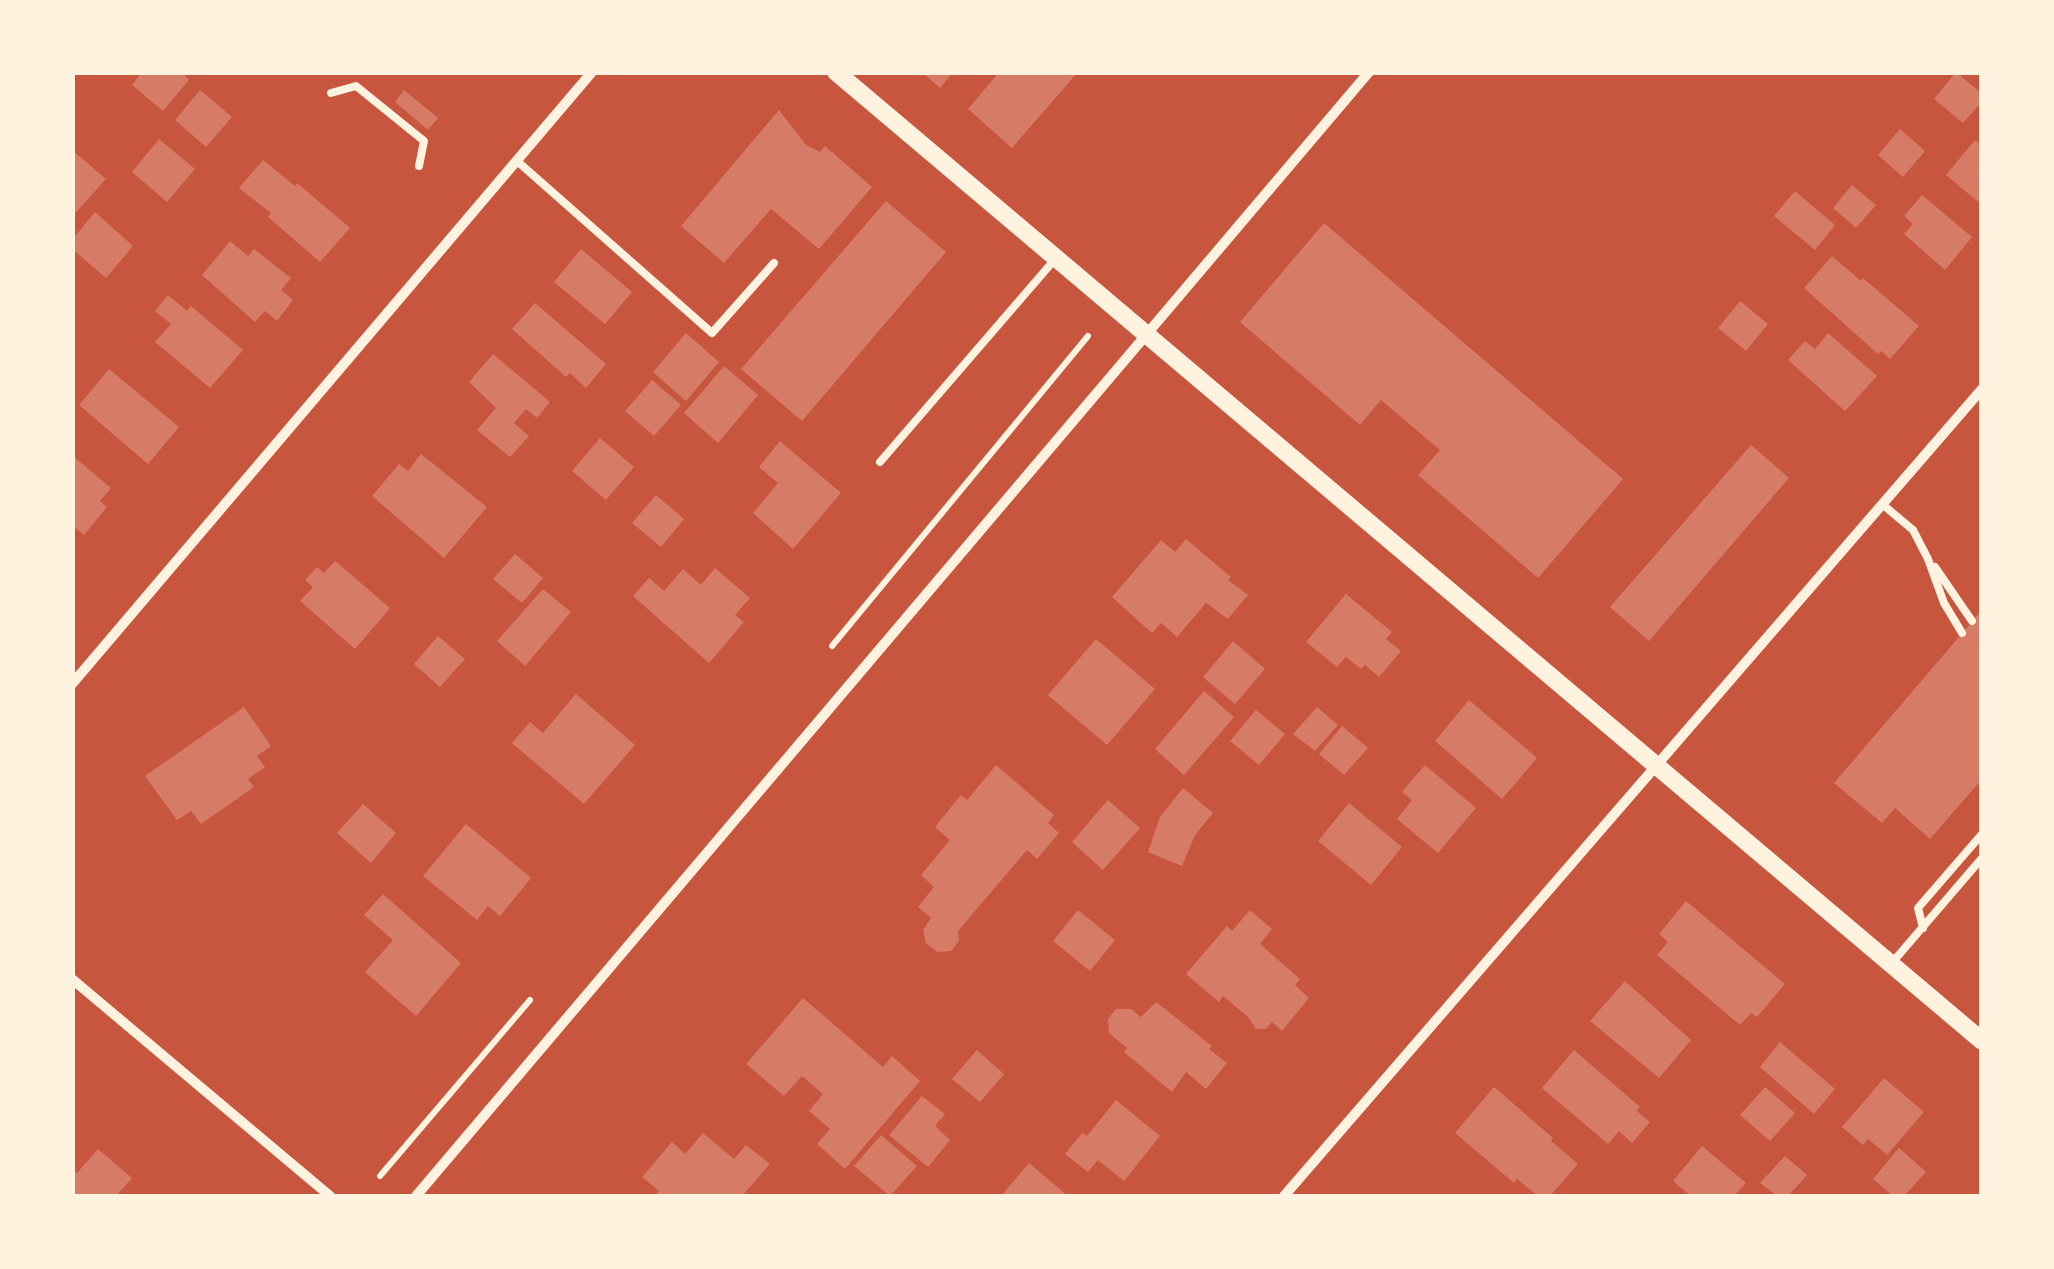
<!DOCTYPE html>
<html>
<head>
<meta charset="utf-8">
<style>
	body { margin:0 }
	#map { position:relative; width:2054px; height:1269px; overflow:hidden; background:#c8553d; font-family:Karla,sans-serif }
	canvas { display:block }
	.frame { position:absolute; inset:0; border:75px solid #fff3e0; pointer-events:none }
</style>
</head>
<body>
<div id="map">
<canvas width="2054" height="1269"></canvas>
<div class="frame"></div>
</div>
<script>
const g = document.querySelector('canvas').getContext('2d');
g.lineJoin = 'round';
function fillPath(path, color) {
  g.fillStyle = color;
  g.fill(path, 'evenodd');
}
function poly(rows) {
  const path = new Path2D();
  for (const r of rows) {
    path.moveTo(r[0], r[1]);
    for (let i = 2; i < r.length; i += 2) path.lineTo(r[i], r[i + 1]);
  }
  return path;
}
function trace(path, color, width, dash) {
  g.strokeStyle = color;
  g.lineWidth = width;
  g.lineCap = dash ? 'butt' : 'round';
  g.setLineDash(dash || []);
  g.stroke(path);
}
fillPath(poly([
	[142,72,181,72,189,80,163,111,132,85],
	[922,72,953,72,940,88],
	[999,72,1078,72,1012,148,968,109],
	[1956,72,1982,94,1982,102,1963,123,1934,99],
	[200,90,232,117,206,147,175,120],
	[404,90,438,118,428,130,395,102],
	[779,110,806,145,820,152,825,146,872,187,819,249,771,209,724,263,681,226],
	[1900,129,1925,151,1903,177,1878,155],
	[159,139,195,169,167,202,132,172],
	[1975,140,1982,146,1982,205,1946,175],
	[72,150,106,179,72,217],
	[263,160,295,186,297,183,350,228,320,262,268,217,271,213,239,188],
	[1852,185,1876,205,1856,228,1833,208],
	[1795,191,1835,225,1815,250,1774,216],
	[1922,195,1972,237,1945,270,1904,234,1913,224,1904,216],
	[886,201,946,252,802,421,741,369],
	[95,212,133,246,106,278,72,249,72,240],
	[1324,223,1623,479,1538,578,1418,475,1440,450,1381,400,1360,425,1240,322],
	[230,241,248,256,254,249,291,278,281,290,293,300,277,321,265,311,255,322,202,275],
	[581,249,632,292,605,324,554,282],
	[1832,256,1861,281,1863,278,1919,326,1890,359,1881,351,1878,354,1804,288],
	[168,295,187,311,191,306,243,350,210,388,155,342,171,324,155,311],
	[1740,301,1768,324,1746,351,1718,328],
	[535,303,606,364,586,388,570,373,566,377,512,329],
	[686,333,719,362,686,401,653,372],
	[1828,333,1877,376,1845,411,1788,360,1805,341,1815,349],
	[493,354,550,402,537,418,526,409,514,423,529,436,510,457,477,430,496,408,469,382],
	[724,366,758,395,718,443,684,413],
	[109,369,179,427,148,464,79,405],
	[652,380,681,405,654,436,625,411],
	[600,438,634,467,606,500,572,471],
	[780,441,841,493,793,549,753,513,778,483,759,467],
	[1751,445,1789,478,1649,641,1610,607],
	[421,454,487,507,444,558,372,496,399,464,408,471],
	[72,455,111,488,100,501,107,507,84,535,75,528,72,531],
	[656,495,684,519,661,547,632,523],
	[1186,539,1231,577,1228,580,1248,595,1228,619,1206,603,1177,637,1161,623,1152,633,1112,597,1161,540,1175,552],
	[515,554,543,578,522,603,493,579],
	[335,561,390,608,355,649,300,601,313,587,305,580,317,567,324,573],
	[715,568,750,598,735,615,744,622,709,663,633,596,649,578,664,591,683,569,701,585],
	[543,589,571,612,525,666,497,641],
	[1346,594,1392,632,1386,639,1401,651,1379,677,1365,665,1361,669,1346,657,1337,667,1306,642],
	[1982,610,1982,779,1930,839,1895,808,1882,823,1834,783],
	[438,636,465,659,440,687,414,664],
	[1096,639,1155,689,1107,745,1048,695],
	[1233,641,1265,669,1235,704,1203,677],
	[1204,691,1234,717,1184,775,1155,749],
	[576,694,635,745,584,804,512,743,530,722,543,733],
	[1469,700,1537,758,1502,799,1435,741],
	[244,707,271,746,257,756,265,767,248,779,254,787,201,824,191,811,177,820,145,776],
	[1317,707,1338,725,1315,751,1293,734],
	[1256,710,1285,734,1259,765,1230,741],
	[1342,726,1368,748,1344,775,1319,754],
	[996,765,1054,815,1048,823,1059,833,1037,859,1027,850,958,931,959,941,951,951,937,952,926,943,923,930,931,918,918,907,934,887,921,875,950,840,935,827,961,795,967,800],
	[1425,765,1476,808,1438,853,1397,819,1412,800,1402,792],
	[1183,788,1213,813,1195,835,1182,866,1148,852,1160,817],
	[1108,800,1140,828,1103,870,1072,842],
	[1349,803,1402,847,1371,885,1318,841],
	[363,804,396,833,371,863,337,833],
	[466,824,531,878,500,916,488,906,477,920,423,876],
	[383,894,461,963,416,1016,365,972,393,940,364,915],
	[1686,901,1785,984,1757,1017,1751,1013,1740,1025,1657,955,1668,942,1659,934],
	[1078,910,1115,940,1090,971,1053,941],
	[1250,910,1272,929,1260,944,1300,979,1295,985,1309,998,1282,1031,1272,1022,1266,1029,1256,1029,1249,1018,1223,996,1219,1002,1186,974,1227,926,1232,931],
	[1625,981,1691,1040,1659,1078,1590,1021],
	[803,998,883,1067,892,1056,920,1081,845,1169,817,1144,830,1129,809,1111,823,1094,802,1076,784,1096,746,1064],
	[1156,1002,1212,1046,1209,1049,1227,1063,1206,1089,1186,1072,1172,1092,1124,1052,1127,1048,1109,1033,1108,1019,1116,1009,1131,1009,1141,1017],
	[1780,1042,1835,1089,1814,1114,1760,1067],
	[977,1050,1004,1074,980,1102,952,1079],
	[1574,1050,1640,1107,1637,1111,1650,1122,1632,1143,1619,1131,1608,1144,1542,1088],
	[1884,1078,1924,1112,1887,1155,1868,1139,1863,1145,1842,1127],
	[1494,1087,1553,1138,1551,1141,1578,1164,1550,1196,1538,1196,1517,1179,1514,1183,1455,1133],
	[1765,1087,1795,1113,1770,1141,1740,1115],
	[922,1096,945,1114,935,1126,950,1140,928,1167,889,1135],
	[1116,1100,1160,1136,1124,1181,1098,1160,1088,1172,1065,1154,1082,1133,1087,1136],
	[703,1133,734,1159,746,1145,770,1164,742,1196,655,1196,659,1191,642,1177,672,1142,685,1154],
	[881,1135,917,1166,890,1196,854,1166],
	[1702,1146,1746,1183,1734,1196,1691,1196,1673,1181],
	[1899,1148,1926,1172,1904,1196,1893,1196,1873,1179],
	[98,1149,132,1178,116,1196,72,1196,72,1168,77,1173],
	[1785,1156,1807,1175,1788,1196,1777,1196,1760,1183],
	[1029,1163,1068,1196,1001,1196]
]), '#d67c66');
trace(poly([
	[832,646,1088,336],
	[380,1176,530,1000]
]), '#fff3e0', 6);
trace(poly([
	[331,93,356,86,424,141,419,166],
	[517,161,712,333,774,263],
	[880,462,1056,258],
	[1882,504,1913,530,1928,559,1944,603,1962,633],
	[1935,567,1972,621],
	[1923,928,1918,908,1982,834],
	[1891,964,1982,858]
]), '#fff3e0', 8);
trace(poly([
	[72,684,592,72],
	[72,979,330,1196],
	[416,1196,1369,72],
	[1284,1196,1982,389]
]), '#fff3e0', 10);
trace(poly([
	[836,72,1982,1041]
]), '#fff3e0', 18);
</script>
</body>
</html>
